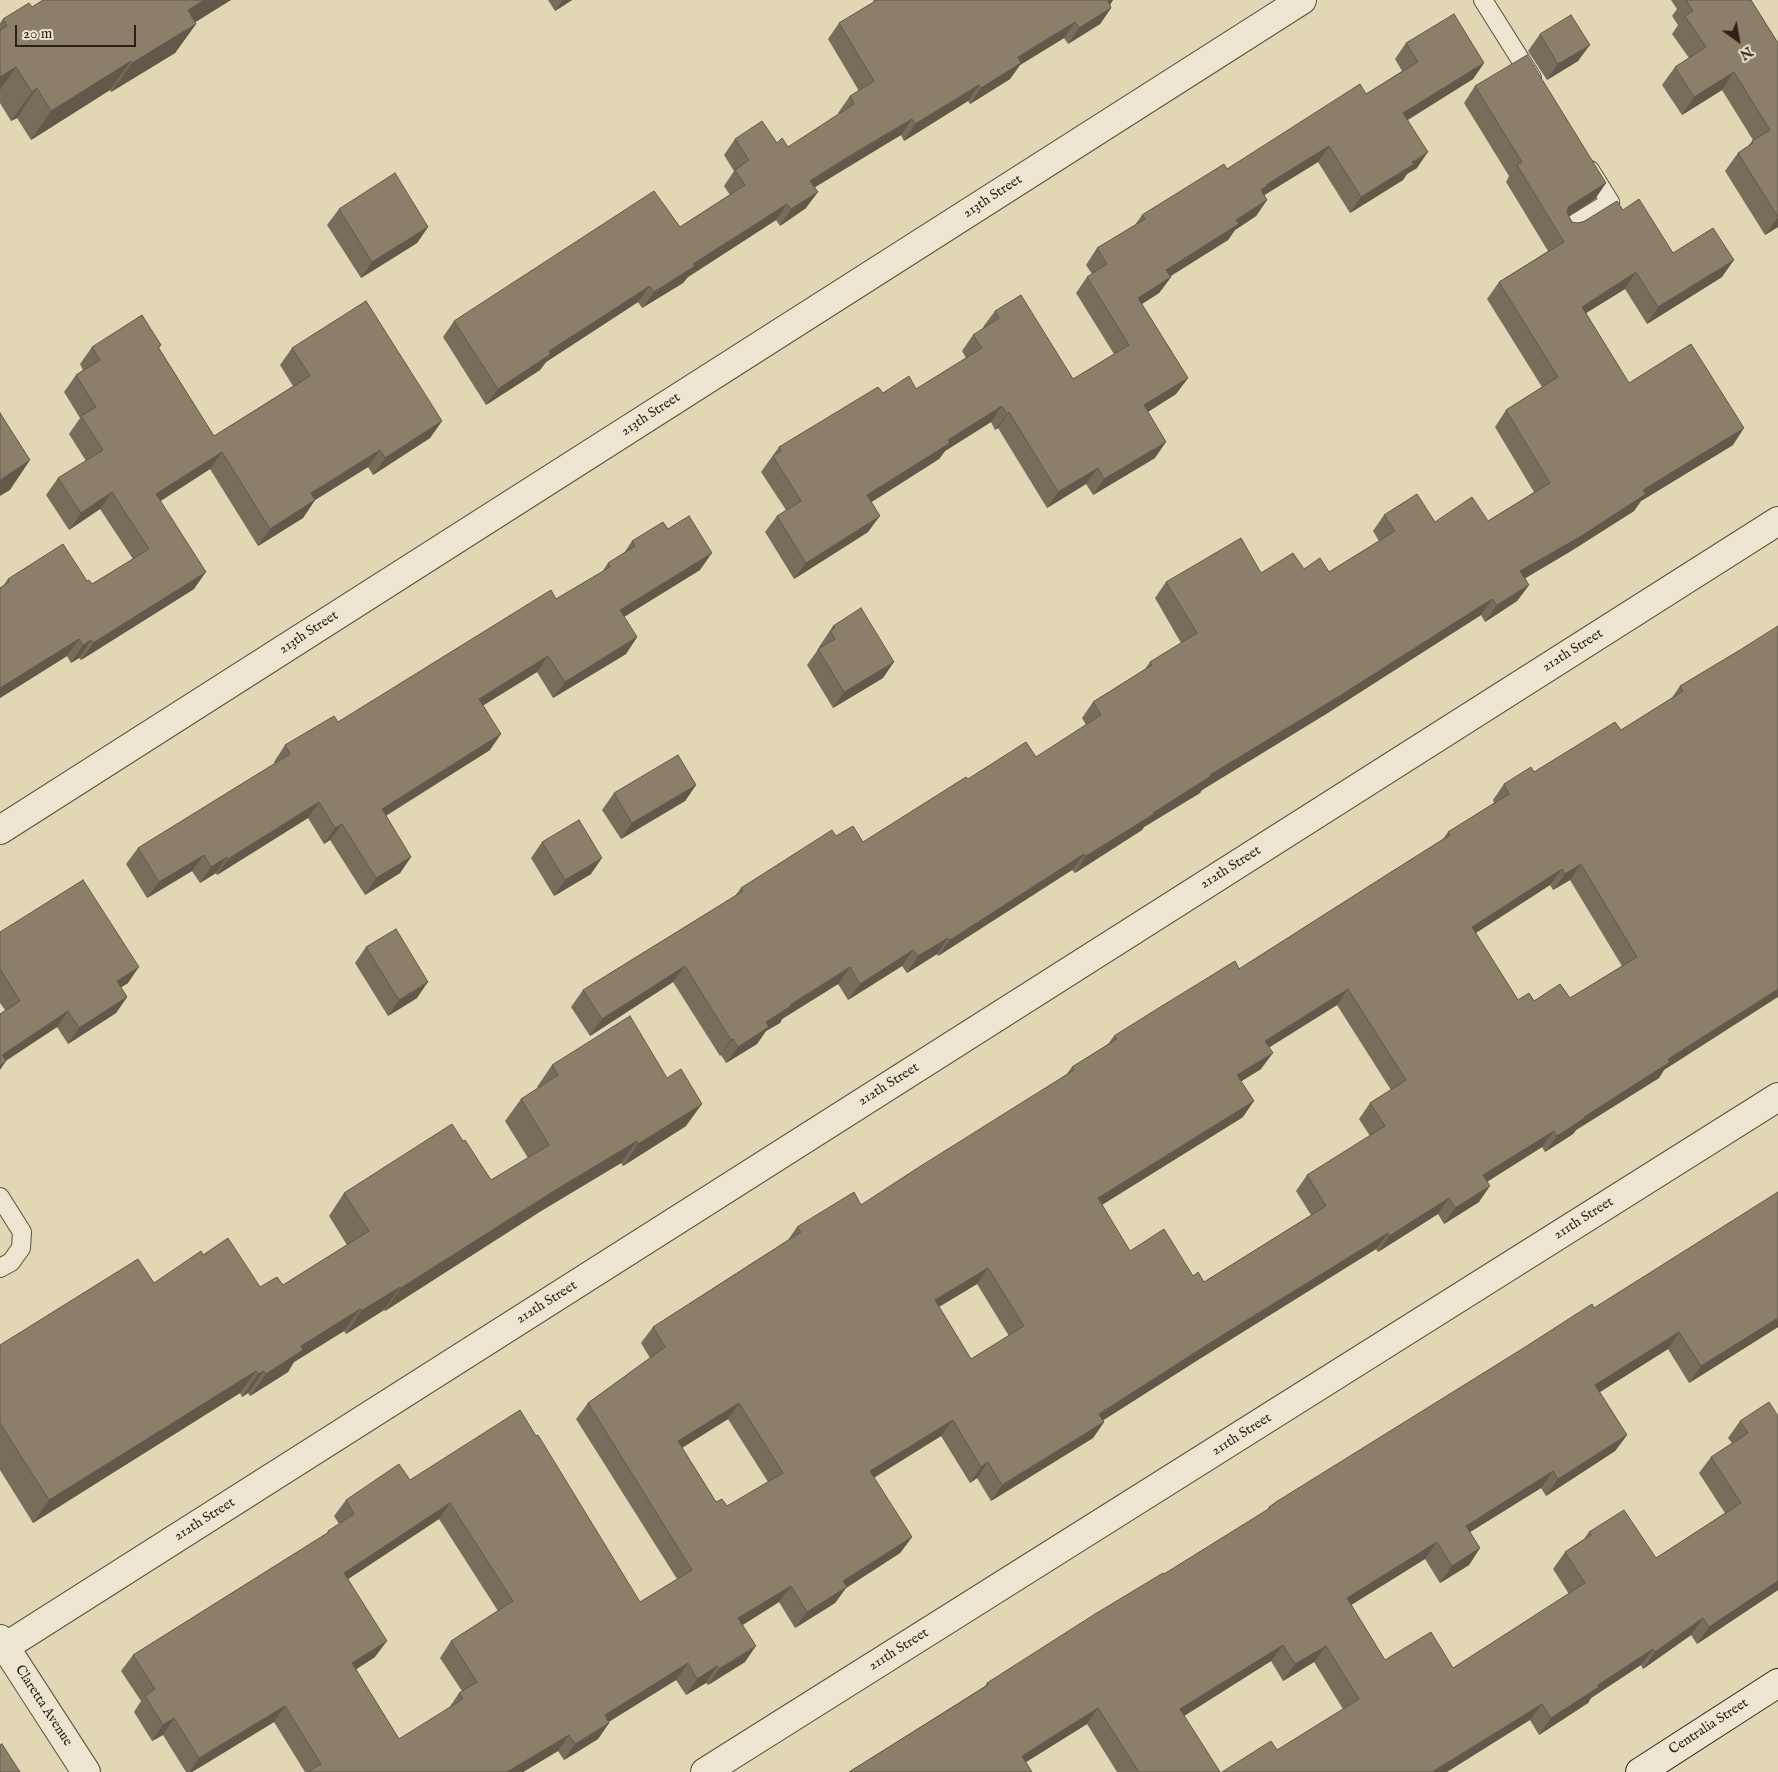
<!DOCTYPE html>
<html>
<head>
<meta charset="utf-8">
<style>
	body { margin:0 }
	#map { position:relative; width:1778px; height:1772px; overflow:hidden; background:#e1d7b5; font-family:"IM FELL English",serif }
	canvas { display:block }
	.north { position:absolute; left:1713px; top:15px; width:50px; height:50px; -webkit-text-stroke:4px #ece5cf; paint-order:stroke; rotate:148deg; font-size:14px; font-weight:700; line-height:20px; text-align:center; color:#2f1f19 }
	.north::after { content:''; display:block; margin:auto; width:18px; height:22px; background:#2f1f19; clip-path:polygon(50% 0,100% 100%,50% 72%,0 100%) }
	.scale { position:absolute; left:15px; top:25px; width:121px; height:22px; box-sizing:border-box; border:2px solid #2f1f19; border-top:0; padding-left:6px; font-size:15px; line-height:18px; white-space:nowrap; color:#2f1f19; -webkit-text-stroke:4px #ece5cf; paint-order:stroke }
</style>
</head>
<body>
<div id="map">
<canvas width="1778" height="1772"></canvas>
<div class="north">N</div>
<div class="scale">20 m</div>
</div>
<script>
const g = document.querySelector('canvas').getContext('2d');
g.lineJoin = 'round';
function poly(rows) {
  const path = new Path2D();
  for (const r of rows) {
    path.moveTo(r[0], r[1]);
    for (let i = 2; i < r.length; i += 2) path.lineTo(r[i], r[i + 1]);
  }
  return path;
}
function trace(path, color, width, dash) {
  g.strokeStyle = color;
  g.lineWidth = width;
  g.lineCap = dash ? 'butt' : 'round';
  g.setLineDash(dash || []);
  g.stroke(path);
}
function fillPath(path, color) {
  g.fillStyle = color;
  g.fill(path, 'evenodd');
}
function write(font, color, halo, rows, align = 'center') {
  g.font = font + ' "IM FELL English",serif';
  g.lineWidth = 4.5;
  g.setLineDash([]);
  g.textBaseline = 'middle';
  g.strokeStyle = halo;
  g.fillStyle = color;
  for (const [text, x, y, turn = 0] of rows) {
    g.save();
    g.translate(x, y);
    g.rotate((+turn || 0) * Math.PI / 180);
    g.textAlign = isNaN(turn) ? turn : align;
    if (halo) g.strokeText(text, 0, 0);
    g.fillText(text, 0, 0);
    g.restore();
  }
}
const service = poly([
	[1483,0,1532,78],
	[1566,229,1610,202,1590,170],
	[0,1197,22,1232,21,1248,11,1262,0,1268]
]);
const minor = poly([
	[0,830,1302,0],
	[0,1639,86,1772],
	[0,1650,1778,521],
	[705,1772,1778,1097]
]);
const secondary = poly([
	[1640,1772,1778,1683]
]);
trace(service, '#5c4d40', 20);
trace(minor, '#5c4d40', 30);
trace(secondary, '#2f1f19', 30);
trace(service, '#ece5cf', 18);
trace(minor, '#ece5cf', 28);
trace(secondary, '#ece5cf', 28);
fillPath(poly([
	[548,0,572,0,555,11],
	[873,0,1113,0,1110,5,1111,8,1100,24,1068,44,1064,38,1020,65,1010,79,970,104,968,101,904,141,901,135,838,172,815,187,806,208,780,226,776,220,688,277,683,283,642,308,638,302,546,362,540,370,486,405,443,337,454,321,680,227,730,195,724,186,734,171,724,155,735,139,777,143,788,147,839,114,838,113,850,96,859,91,828,39,839,23,874,2],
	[1671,0,1751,0,1778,43,1778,227,1765,235,1725,171,1738,153,1748,146,1753,140,1722,90,1682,115,1662,85,1675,67,1689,58,1672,34,1678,25,1672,16,1677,9],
	[32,7,195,22,196,24,175,53,111,92,110,90,31,140,17,118,11,121,0,103,0,23,3,19],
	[1540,34,1578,61,1547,80,1528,51],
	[1406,43,1484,63,1473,79,1408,120,1417,168,1407,174,1403,180,1350,213,1318,162,1264,195,1267,200,1256,216,1235,230,1228,240,1170,276,1171,277,1159,293,1142,304,1188,378,1176,394,1148,412,1155,458,1093,495,1086,484,1047,508,998,428,995,430,991,422,945,451,939,459,871,502,868,532,794,579,765,532,777,516,786,510,761,472,779,447,883,393,916,389,966,358,962,351,973,335,984,328,983,327,995,311,1073,379,1114,354,1076,293,1087,277,1092,274,1086,265,1097,248,1135,225,1142,215,1366,94,1402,71,1395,59],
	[1475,86,1606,183,1595,199,1569,216,1572,222,1577,223,1623,210,1673,253,1722,277,1647,324,1625,289,1586,313,1629,383,1733,445,1641,501,1634,511,1571,551,1525,578,1529,585,1517,601,1485,622,1481,615,1326,714,1202,790,1200,793,1144,827,1142,830,1075,873,1072,870,938,956,937,954,907,973,902,966,848,1000,838,984,782,1019,780,1023,766,1031,757,1044,726,1063,721,1055,720,1056,673,982,590,1036,571,1007,583,990,735,896,741,888,836,836,863,842,968,779,1036,757,1086,725,1082,718,1093,702,1145,669,1150,662,1181,643,1155,598,1166,582,1304,569,1329,572,1379,541,1373,531,1384,515,1435,522,1488,521,1534,492,1495,427,1506,410,1542,387,1487,299,1499,282,1548,251,1506,182,1509,176,1464,103],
	[339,209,428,227,417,243,361,278,327,225],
	[161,345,159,348,214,436,293,386,280,365,292,348,442,421,430,438,373,475,368,467,315,500,303,518,258,546,210,469,161,501,194,589,81,660,79,658,71,663,67,656,0,698,0,588,3,586,8,579,87,581,92,584,133,559,100,509,69,530,46,495,58,478,86,461,69,434,80,418,64,392,76,375,83,370,80,364,92,347],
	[668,529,700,570,624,617,637,637,626,654,553,698,537,672,483,705,490,750,386,816,411,857,400,873,365,895,330,840,324,844,308,818,217,875,216,873,200,883,192,871,147,898,126,864,138,848,275,764,274,762,285,745,338,722,556,599,602,572,608,563,624,553,632,541],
	[833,626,883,678,833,708,807,665,819,648,819,647],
	[1740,650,1664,1070,1659,1078,1576,1130,1573,1134,1545,1152,1542,1147,1487,1182,1479,1202,1444,1224,1438,1214,1378,1252,1376,1249,1201,1358,1103,1420,1104,1422,1093,1438,991,1501,977,1478,970,1483,941,1436,874,1478,912,1537,900,1553,846,1588,835,1603,795,1628,779,1602,742,1625,745,1662,708,1685,706,1683,686,1695,676,1680,609,1722,609,1723,598,1739,564,1760,558,1751,523,1772,305,1772,274,1722,192,1772,186,1772,163,1735,152,1741,134,1712,141,1701,121,1671,133,1655,326,1534,328,1531,339,1524,334,1516,346,1500,410,1480,640,1602,677,1579,576,1419,588,1403,650,1358,641,1343,653,1327,788,1240,797,1227,861,1205,1066,1075,1072,1067,1108,1044,1114,1036,1239,969,1443,839,1448,832,1494,803,1493,800,1504,784,1534,772,1621,730,1671,699,1680,686],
	[1570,880,1622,966,1570,998,1534,1001,1518,1000,1476,933,1550,885,1553,890],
	[1337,1005,1391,1090,1370,1103,1359,1119,1370,1136,1307,1175,1296,1191,1311,1215,1204,1282,1193,1276,1130,1251,1102,1205,1243,1117,1241,1081,1261,1069,1269,1047],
	[977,1284,1009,1336,971,1359,939,1307],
	[728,1419,768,1482,727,1506,716,1502,682,1448],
	[439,1519,498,1611,451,1641,440,1658,462,1691,459,1693,449,1708,399,1739,356,1669,375,1657,348,1579],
	[696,785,685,801,621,839,602,810,614,793],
	[542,842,591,874,554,896,531,858],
	[0,932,128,983,121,987,127,997,116,1013,68,1044,57,1027,6,1061,5,1010,0,1003],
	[366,947,417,998,388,1016,355,963],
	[552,1065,686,1126,623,1166,621,1163,541,1211,385,1311,384,1310,346,1334,344,1331,294,1362,288,1372,250,1396,248,1393,242,1397,240,1393,33,1523,0,1470,0,1345,154,1283,203,1255,260,1287,283,1285,347,1245,329,1216,344,1193,491,1180,528,1158,505,1121,521,1099,538,1088,537,1087],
	[1594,1308,1778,1327,1689,1383,1668,1349,1600,1392,1627,1435,1615,1451,1546,1496,1541,1488,1470,1532,1480,1548,1469,1565,1440,1583,1425,1559,1351,1605,1385,1660,1453,1668,1569,1594,1553,1569,1565,1552,1584,1539,1589,1532,1656,1558,1725,1513,1699,1473,1711,1457,1732,1443,1728,1438,1740,1421,1778,1416,1778,1590,1697,1644,1691,1635,1643,1669,1641,1665,1591,1698,1588,1703,1539,1735,1530,1720,1277,1750,1343,1709,1314,1662,1283,1681,1271,1661,1184,1716,1220,1772,1117,1772,1087,1724,1026,1762,849,1772,985,1686,987,1683,1266,1511,1269,1507]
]), '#786d5b');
fillPath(poly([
	[204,0,231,0,167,40,188,10],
	[563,0,572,0,555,11],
	[1110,0,1113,0,1105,12,1111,8,1100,24,1068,44,1079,28],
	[1075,22,1064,38,1020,65,1010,79,970,104,981,88,1018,57],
	[196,24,175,53,111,92,132,63],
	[1590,45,1578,61,1547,80,1558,64],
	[131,61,110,90,31,140,51,111],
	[1484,63,1473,79,1392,129,1403,113],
	[16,67,0,90,0,77],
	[1734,72,1722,90,1682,115,1694,97],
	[979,85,968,101,904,141,915,124],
	[37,88,17,118,11,121,32,92],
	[912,119,901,135,799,197,810,181],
	[1329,146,1318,162,1258,199,1261,190,1266,185],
	[1428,152,1417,168,1407,174,1403,180,1350,213,1361,197],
	[1606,183,1595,199,1557,224,1568,207],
	[818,192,806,208,780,226,791,209],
	[1267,200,1256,216,1235,230,1228,240,1155,286,1166,270,1236,220],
	[787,204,776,220,688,277,683,283,642,308,654,292,693,264],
	[1778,217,1778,227,1765,235],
	[428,227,417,243,361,278,372,262],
	[1734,260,1722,277,1647,324,1658,307],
	[1636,272,1625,289,1570,323,1582,307],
	[1171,277,1159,293,1126,314,1138,298],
	[650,286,638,302,546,362,540,370,486,405,498,389,549,351],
	[1188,378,1176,394,1133,421,1144,405],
	[1002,406,991,422,945,451,939,459,856,512,867,495,948,440],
	[1009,412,998,428,995,430,1007,414],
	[442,421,430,438,373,475,385,458],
	[1744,428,1733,445,1641,501,1634,511,1571,551,1509,588,1520,571,1643,490],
	[1166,442,1155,458,1093,495,1104,479],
	[380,450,368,467,299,510,311,493],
	[222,452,210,469,144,511,156,494],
	[30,460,10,490,0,496,0,480],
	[1098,468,1086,484,1047,508,1058,492],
	[112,492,100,509,69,530,81,513],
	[315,500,303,518,258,546,270,529],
	[880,516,868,532,794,579,806,563],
	[712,553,700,570,609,626,620,610],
	[206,572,194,589,81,660,93,643],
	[1529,585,1517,601,1485,622,1497,605],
	[1492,599,1481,615,1326,714,1202,790,1200,793,1144,827,1142,830,1075,873,1086,856,1210,775],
	[637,637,626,654,553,698,565,682],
	[79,639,67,656,0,698,0,688],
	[91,640,79,658,71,663,83,645],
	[548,656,537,672,468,715,479,699],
	[894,662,883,678,833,708,844,692],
	[501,734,490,750,370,825,382,809],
	[696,785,685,801,621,839,632,823],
	[319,802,308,818,217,875,228,859],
	[342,824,330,840,324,844,335,828],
	[1084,854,1072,870,938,956,950,940],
	[204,855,192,871,147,898,159,882],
	[227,857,216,873,200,883,211,867],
	[411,857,400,873,365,895,376,878],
	[602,858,591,874,554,896,565,880],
	[1581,864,1570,880,1553,890,1565,874],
	[1562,869,1550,885,1460,943,1472,927],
	[948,938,937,954,907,973,918,956],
	[913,950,902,966,848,1000,860,984],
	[685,966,673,982,590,1036,602,1019],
	[139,967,128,983,106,997,117,981],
	[850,967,838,984,782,1019,780,1023,766,1031,757,1044,726,1063,738,1047,766,1022,790,1005],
	[428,982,417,998,388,1016,399,1000],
	[1348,989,1337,1005,1254,1057,1265,1041],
	[1778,989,1778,997,1664,1070,1659,1078,1576,1130,1573,1134,1545,1152,1557,1136,1584,1117,1668,1059],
	[127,997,116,1013,68,1044,79,1028],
	[68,1011,57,1027,0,1064,2,1055],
	[733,1039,721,1055,720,1056,731,1040],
	[1273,1053,1261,1069,1226,1091,1237,1075],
	[6,1061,0,1070,0,1065],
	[1254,1101,1243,1117,1087,1214,1098,1198],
	[702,1104,686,1126,623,1166,638,1144],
	[1554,1131,1542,1147,1472,1191,1483,1175],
	[637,1141,621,1163,541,1211,385,1311,401,1288,557,1189],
	[1490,1186,1479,1202,1444,1224,1455,1208],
	[1449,1198,1438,1214,1378,1252,1389,1236],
	[1388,1233,1376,1249,1201,1358,1088,1430,1099,1414,1213,1341],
	[988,1268,977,1284,923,1316,935,1300],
	[400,1287,384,1310,346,1334,361,1311],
	[360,1309,344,1331,294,1362,288,1372,250,1396,266,1374,301,1346],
	[1778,1318,1778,1327,1689,1383,1701,1366],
	[1679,1332,1668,1349,1584,1402,1595,1385],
	[256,1371,240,1393,33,1523,49,1500],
	[264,1371,248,1393,242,1397,258,1374],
	[739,1403,728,1419,667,1457,678,1441],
	[953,1420,941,1436,858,1487,870,1471],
	[1104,1422,1093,1438,991,1501,1002,1485],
	[1627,1435,1615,1451,1546,1496,1558,1479],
	[988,1462,977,1478,970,1483,981,1467],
	[1553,1471,1541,1488,1454,1542,1466,1526],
	[450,1503,439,1519,333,1589,344,1573],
	[912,1537,900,1553,846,1588,835,1603,795,1628,807,1612,843,1581],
	[1437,1542,1425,1559,1335,1615,1347,1598],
	[1480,1548,1469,1565,1440,1583,1452,1566],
	[1778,1581,1778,1590,1697,1644,1709,1627],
	[791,1586,779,1602,727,1635,738,1618],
	[1703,1618,1691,1635,1643,1669,1655,1652],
	[387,1641,375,1657,341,1679,352,1663],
	[1283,1645,1271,1661,1168,1726,1180,1709],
	[756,1646,745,1662,708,1685,719,1669],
	[1326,1646,1314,1662,1283,1681,1295,1664],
	[1653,1649,1641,1665,1591,1698,1588,1703,1539,1735,1551,1718,1598,1685],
	[688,1663,676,1680,593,1731,605,1715],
	[717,1666,706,1683,686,1695,697,1679],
	[1542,1704,1530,1720,1447,1772,1432,1772],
	[285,1706,274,1722,192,1772,190,1772,199,1758],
	[1098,1708,1087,1724,1010,1772,1022,1756],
	[174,1718,163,1735,152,1741,163,1725],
	[609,1723,598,1739,564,1760,575,1744],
	[569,1735,558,1751,523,1772,507,1772]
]), '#62594a');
const building = poly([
	[43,0,204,0,188,10,196,24,132,63,131,61,51,111,37,88,32,92,16,67,0,77,0,30,7,26,3,19,29,3,32,7,43,0],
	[877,0,1110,0,1108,1,1111,8,1079,28,1075,22,1018,57,1021,63,981,88,979,85,915,124,912,119,849,156,810,181,818,192,791,209,787,204,693,264,695,266,654,292,650,286,549,351,551,354,498,389,454,321,654,191,680,227,745,185,735,170,749,160,735,139,762,121,777,143,782,138,788,147,854,104,850,96,874,81,839,23,877,0],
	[1686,0,1751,0,1778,43,1778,217,1738,153,1753,143,1752,141,1770,130,1734,72,1694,97,1675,67,1706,47,1685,16,1693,11,1686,0],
	[1454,14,1484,63,1403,113,1428,152,1412,162,1414,164,1361,197,1329,146,1266,185,1267,186,1261,190,1267,200,1236,220,1239,224,1166,270,1171,277,1138,298,1188,378,1144,405,1166,442,1104,479,1098,468,1058,492,1009,412,1007,414,1002,406,948,440,950,443,867,495,880,516,806,563,777,516,801,501,773,456,781,451,779,447,878,387,883,393,909,376,916,389,982,348,973,335,999,318,995,311,1021,295,1073,379,1129,345,1087,277,1107,264,1097,248,1145,219,1142,215,1224,164,1227,169,1360,84,1366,94,1418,62,1406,43,1454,14],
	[1571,15,1590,45,1558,64,1540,34,1571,15],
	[1527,55,1606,183,1568,207,1567,213,1572,222,1577,223,1583,222,1617,201,1623,210,1639,199,1673,253,1713,228,1734,260,1658,307,1636,272,1582,307,1629,383,1691,344,1744,428,1643,490,1646,494,1583,535,1520,571,1529,585,1497,605,1492,599,1338,697,1210,775,1211,776,1153,813,1154,814,1086,856,1084,854,950,940,948,938,918,956,913,950,860,984,850,967,790,1005,791,1006,766,1022,769,1027,738,1047,733,1039,731,1040,685,966,602,1019,583,990,743,891,741,888,832,830,836,836,853,826,863,842,966,777,968,779,1026,742,1036,757,1101,715,1093,702,1152,665,1150,662,1197,633,1166,582,1241,538,1261,573,1293,553,1304,569,1320,558,1329,572,1395,531,1384,515,1417,494,1435,522,1472,497,1488,521,1550,483,1506,410,1558,377,1499,282,1564,242,1517,165,1522,162,1475,86,1527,55],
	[395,173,428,227,372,262,339,209,395,173],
	[366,301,442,421,385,458,380,450,311,493,315,500,270,529,222,452,156,494,206,572,93,643,91,640,83,645,79,639,0,688,0,588,9,582,8,579,63,544,87,581,89,580,92,584,149,549,112,492,81,513,58,478,103,450,81,416,96,407,76,375,100,360,92,347,142,315,161,345,158,347,214,436,310,376,292,348,366,301],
	[0,413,30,460,0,480,0,413],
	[689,516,712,553,620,610,637,637,565,682,548,656,479,699,501,734,382,809,411,857,376,878,342,824,335,828,319,802,228,859,227,857,211,867,204,855,159,882,138,848,290,754,285,745,334,716,338,722,551,590,556,599,610,567,608,563,635,546,632,541,663,522,668,529,689,516],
	[861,608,894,662,844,692,818,649,835,639,830,631,835,628,833,626,861,608],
	[1778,626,1778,989,1668,1059,1670,1062,1584,1117,1585,1118,1557,1136,1554,1131,1483,1175,1490,1186,1455,1208,1449,1198,1389,1236,1388,1233,1213,1341,1099,1414,1104,1422,1002,1485,988,1462,981,1467,953,1420,870,1471,912,1537,843,1581,847,1587,807,1612,791,1586,738,1618,756,1646,719,1669,717,1666,697,1679,688,1663,605,1715,609,1723,575,1744,569,1735,507,1772,308,1772,321,1764,285,1706,199,1758,174,1718,163,1725,145,1696,155,1689,133,1655,329,1532,328,1531,354,1514,346,1500,399,1464,410,1480,520,1410,536,1436,538,1435,640,1602,692,1570,588,1403,665,1347,653,1327,801,1232,797,1227,854,1192,861,1205,916,1169,1074,1070,1072,1067,1117,1039,1114,1036,1157,1009,1235,961,1239,969,1388,874,1450,835,1448,832,1509,794,1504,784,1531,767,1534,772,1615,722,1621,730,1683,691,1680,686,1740,650,1778,626],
	[1581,864,1637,957,1570,998,1560,984,1534,1001,1529,993,1518,1000,1472,927,1562,869,1565,874,1581,864],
	[1348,989,1406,1080,1370,1103,1385,1126,1307,1175,1326,1206,1204,1282,1198,1272,1193,1276,1164,1229,1130,1251,1098,1198,1254,1101,1237,1075,1273,1053,1265,1041,1348,989],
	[988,1268,1024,1326,971,1359,935,1300,988,1268],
	[739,1403,783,1473,727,1506,722,1499,716,1502,678,1441,739,1403],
	[450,1503,513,1601,451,1641,477,1682,459,1693,463,1699,399,1739,352,1663,387,1641,344,1573,450,1503],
	[678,755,696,785,632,823,614,793,678,755],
	[579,820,602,858,565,880,542,842,579,820],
	[83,880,139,967,117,981,127,997,79,1028,68,1011,2,1055,6,1061,0,1065,0,1014,20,1001,0,969,0,932,83,880],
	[396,929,428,982,399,1000,366,947,396,929],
	[630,1016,667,1078,681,1069,702,1104,638,1144,637,1141,557,1189,401,1288,400,1287,361,1311,360,1309,301,1346,303,1350,266,1374,264,1371,258,1374,256,1371,49,1500,0,1423,0,1345,138,1259,154,1283,201,1251,203,1255,228,1238,260,1287,277,1277,283,1285,369,1231,344,1193,452,1124,463,1141,465,1140,491,1180,549,1145,521,1099,558,1075,552,1065,630,1016],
	[1778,1192,1778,1318,1701,1366,1679,1332,1595,1385,1627,1435,1558,1479,1553,1471,1466,1526,1480,1548,1452,1566,1437,1542,1347,1598,1385,1660,1431,1632,1453,1668,1585,1583,1565,1552,1591,1535,1589,1532,1624,1510,1656,1558,1741,1503,1711,1457,1748,1433,1740,1421,1769,1402,1778,1416,1778,1581,1709,1627,1703,1618,1655,1652,1653,1649,1598,1685,1599,1687,1551,1718,1542,1704,1432,1772,1222,1772,1271,1741,1277,1750,1359,1699,1326,1646,1295,1664,1283,1645,1180,1709,1220,1772,1139,1772,1098,1708,1022,1756,1032,1772,849,1772,988,1685,987,1683,1095,1614,1163,1573,1164,1574,1270,1508,1269,1507,1276,1502,1522,1349,1592,1304,1594,1308,1778,1192],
	[2,1744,20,1772,0,1772,0,1745,2,1744]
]);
fillPath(building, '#8c7f6a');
trace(building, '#62594a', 1);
write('14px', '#2f1f19', '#ece5cf', [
	["213th Street",993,197,-33],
	["213th Street",651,415,-33],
	["213th Street",309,633,-33],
	["212th Street",1573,651,-32],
	["212th Street",1231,868,-32],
	["212th Street",889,1085,-32],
	["211th Street",1584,1219,-32],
	["212th Street",547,1303,-32],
	["211th Street",1242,1435,-32],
	["212th Street",205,1520,-32],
	["211th Street",899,1650,-32],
	["Claretta Avenue",43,1706,57],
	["Centralia Street",1709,1727,-33]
]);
</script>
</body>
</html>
